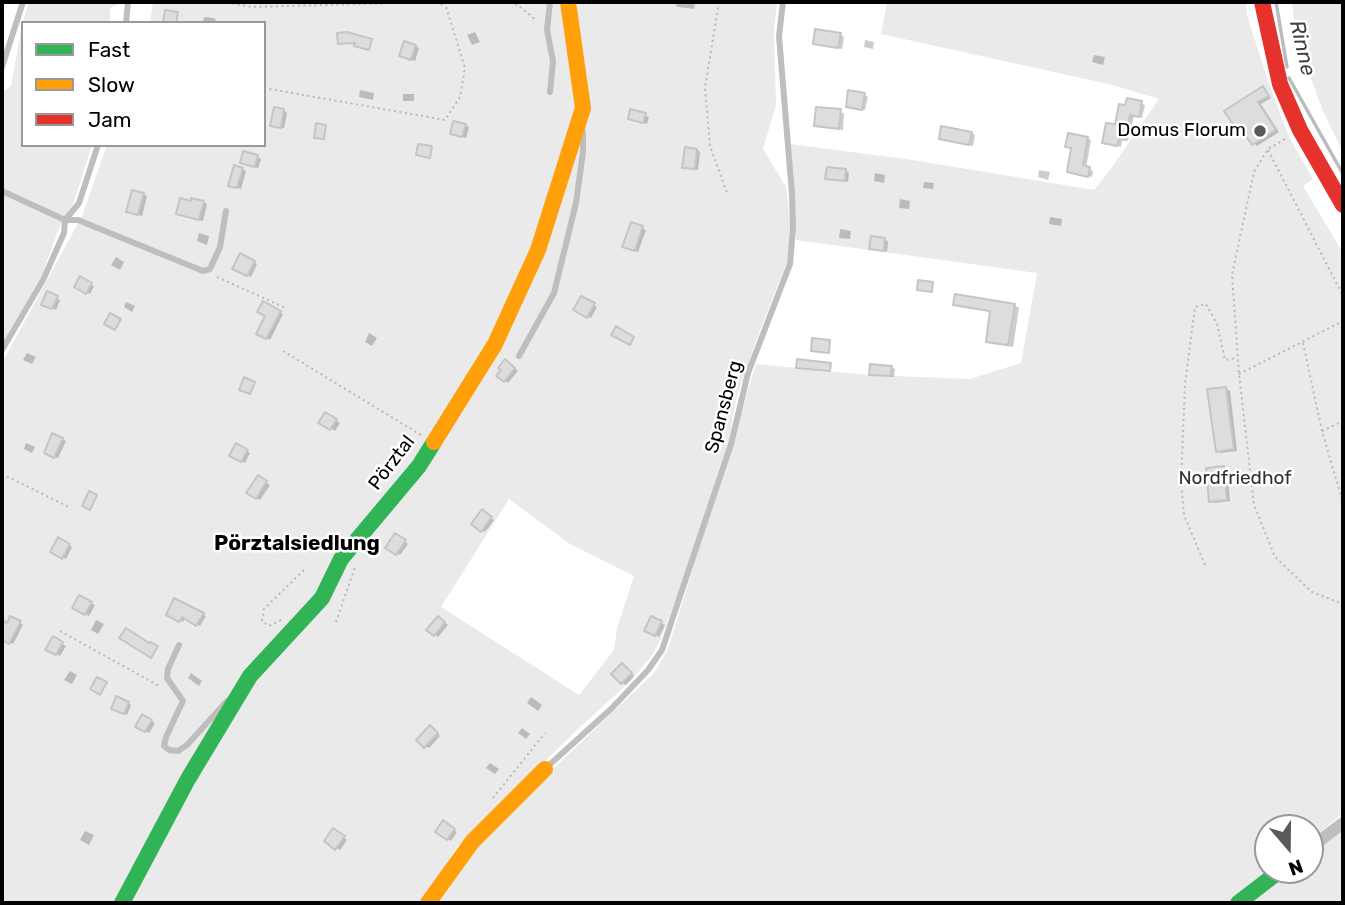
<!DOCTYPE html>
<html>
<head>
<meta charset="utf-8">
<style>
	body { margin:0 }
	#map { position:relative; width:1345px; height:905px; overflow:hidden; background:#fff; font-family:Rubik,sans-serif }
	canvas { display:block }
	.frame { position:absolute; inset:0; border:4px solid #000; pointer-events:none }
	.legend { position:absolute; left:21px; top:21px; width:245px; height:126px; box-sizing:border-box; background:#fff; border:2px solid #999; margin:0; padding:9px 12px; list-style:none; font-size:21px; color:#000 }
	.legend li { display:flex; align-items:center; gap:14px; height:35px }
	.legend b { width:35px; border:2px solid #999 }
	.north { position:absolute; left:1254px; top:814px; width:70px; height:70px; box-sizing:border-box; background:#fff; border:2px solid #999; border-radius:50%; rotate:160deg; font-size:19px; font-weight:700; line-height:28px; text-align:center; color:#000 }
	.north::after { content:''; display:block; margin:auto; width:24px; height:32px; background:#595959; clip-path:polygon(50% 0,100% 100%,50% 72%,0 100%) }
</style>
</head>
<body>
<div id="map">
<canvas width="1345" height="905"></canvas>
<div class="frame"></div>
<ul class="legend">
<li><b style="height:9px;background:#30b455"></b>Fast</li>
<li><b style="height:9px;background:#ff9f0a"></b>Slow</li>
<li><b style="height:9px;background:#e5322d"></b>Jam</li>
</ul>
<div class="north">N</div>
</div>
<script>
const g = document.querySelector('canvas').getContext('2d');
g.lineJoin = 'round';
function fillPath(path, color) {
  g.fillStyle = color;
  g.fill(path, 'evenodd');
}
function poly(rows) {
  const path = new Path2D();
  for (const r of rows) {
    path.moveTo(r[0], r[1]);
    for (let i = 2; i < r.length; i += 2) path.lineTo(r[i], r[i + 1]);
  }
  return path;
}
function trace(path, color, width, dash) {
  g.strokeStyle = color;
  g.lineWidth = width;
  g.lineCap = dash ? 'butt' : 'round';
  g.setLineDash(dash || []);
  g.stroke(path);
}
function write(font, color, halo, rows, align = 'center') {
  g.font = font + ' Rubik,sans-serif';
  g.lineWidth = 5;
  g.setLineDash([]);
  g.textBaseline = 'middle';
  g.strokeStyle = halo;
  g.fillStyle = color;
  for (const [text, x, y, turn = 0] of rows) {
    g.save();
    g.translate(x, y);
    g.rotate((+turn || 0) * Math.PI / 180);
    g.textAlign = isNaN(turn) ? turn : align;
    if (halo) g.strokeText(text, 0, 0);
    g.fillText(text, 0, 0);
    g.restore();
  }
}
fillPath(poly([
	[29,2,124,2,110,8,110,23,23,23,23,145,92,145,74,202,60,226,41,277,2,344,2,92,11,86,23,21],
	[153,2,777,2,774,30,776,105,763,149,786,187,791,228,787,262,758,335,736,399,729,439,687,570,661,639,653,654,632,680,579,728,457,847,422,903,2,903,2,363,82,216,107,145,264,145,264,23,150,23],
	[509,499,570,544,634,576,617,628,614,650,579,695,441,607],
	[887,2,1246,2,1247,15,1268,81,1289,137,1313,179,1303,186,1343,253,1343,813,1310,841,1310,828,1268,828,1268,870,1229,903,435,903,475,843,655,672,668,649,756,364,869,375,970,379,1021,363,1037,273,796,240,790,144,913,160,1094,190,1110,170,1159,99,1113,85,881,34],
	[1292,2,1343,2,1343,152,1323,111,1296,38],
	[1343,830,1343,903,1250,903,1293,870,1310,870,1310,856]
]), '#eaeaea');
fillPath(poly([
	[677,2,695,2,694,9,679,7,676,6],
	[204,17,214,18,218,23,203,23],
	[475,32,480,42,472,45,467,35],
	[840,35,844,37,842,49,815,44],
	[865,40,874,42,873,49,864,47],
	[415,46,419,48,415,61,405,57],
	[1094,55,1105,57,1103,65,1092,62],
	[1263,88,1271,98,1261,104,1279,132,1257,146,1247,135,1242,134],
	[360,90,374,93,373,100,359,97],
	[403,94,414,94,414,101,403,101],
	[864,95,868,97,865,110,851,108],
	[1141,103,1145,105,1142,118,1134,116,1128,141,1122,140,1121,147,1104,142,1116,126],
	[818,109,844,113,843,130,816,125],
	[284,111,287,113,284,128,276,127],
	[632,111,649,117,647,124,633,120],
	[465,125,469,127,466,138,456,135],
	[971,133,975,135,973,146,941,138],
	[1087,138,1091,140,1086,168,1093,171,1092,177,1069,171,1072,149,1067,147],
	[697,150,700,152,698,170,684,167],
	[257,157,261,159,258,168,246,164],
	[242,169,246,171,241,189,234,187],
	[845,170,849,173,848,182,827,178],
	[1039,170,1050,172,1048,180,1038,177],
	[875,173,885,175,884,183,874,181],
	[924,182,934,183,933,189,923,188],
	[143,194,147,196,142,216,132,213],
	[900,199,910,201,909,209,899,208],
	[203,202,207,204,203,221,182,215],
	[1050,217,1062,219,1061,226,1049,224],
	[632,224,646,230,638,252,628,248],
	[840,229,851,231,850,239,839,238],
	[199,233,209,236,207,245,197,241],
	[885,239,888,242,887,252,871,248],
	[241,256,257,264,251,277,234,268],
	[116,257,124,262,120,270,111,265],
	[81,279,94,286,90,294,76,286],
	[48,294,60,300,56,310,44,304],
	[582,298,597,307,591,318,576,310],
	[126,302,135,306,132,312,124,307],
	[264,304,283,314,270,340,259,334,268,316],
	[955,304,1014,305,1019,308,1013,347,993,344,988,341,991,312,960,307],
	[369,333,377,338,372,346,365,342],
	[27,353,36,357,32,364,23,360],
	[509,363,518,371,508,383,505,381,503,370],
	[891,367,895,369,894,377,871,375],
	[1226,389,1230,391,1237,451,1221,453,1217,451],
	[326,414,340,423,335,431,321,422],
	[62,439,66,441,58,458,50,455],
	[26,443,35,447,32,453,24,449],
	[237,446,250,453,245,463,231,455],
	[1224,468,1227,470,1230,501,1215,503,1211,500],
	[258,478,270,485,260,500,249,493],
	[482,512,494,520,485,532,473,524],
	[396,536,408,544,400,555,388,547],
	[59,540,72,547,66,559,52,551],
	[80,597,95,605,89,616,74,607],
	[175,601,206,616,200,626,185,617,183,622,168,614],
	[11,618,23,625,13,644,2,638,2,623,7,625],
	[652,618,665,625,659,637,646,630],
	[96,620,104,624,98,634,91,630],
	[442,620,448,625,438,637,435,634],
	[53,639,66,646,60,656,48,649],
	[626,667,634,676,626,685,622,683],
	[70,671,77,675,72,684,64,680],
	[191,673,202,681,199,686,188,678],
	[531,697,542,705,538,711,527,703],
	[128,703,131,705,127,715,116,710],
	[143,716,155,723,149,733,137,726],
	[522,728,530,734,526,739,518,733],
	[433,729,440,736,429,748,425,746],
	[490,763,499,769,495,774,486,768],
	[444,823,457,832,451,841,437,832],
	[334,830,347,840,340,850,326,841],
	[85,831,94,835,89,845,80,840]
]), '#0003');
trace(poly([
	[1276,2,1287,67],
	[1289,78,1343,174]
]), '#bcbcbc', 3.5);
const building = poly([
	[165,10,178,12,176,23,163,22,165,10],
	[815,29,841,33,838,48,813,44,815,29],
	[347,32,372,39,369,50,354,46,355,43,338,44,337,33,347,32],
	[404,41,416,45,411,60,399,56,404,41],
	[1263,86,1269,96,1258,102,1276,130,1252,145,1244,133,1240,135,1224,111,1263,86],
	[848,90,865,93,862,110,846,107,848,90],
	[1127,98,1142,101,1139,117,1130,115,1125,140,1119,139,1117,146,1102,143,1106,123,1115,124,1119,104,1125,105,1127,98],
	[274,107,284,109,281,128,270,126,274,107],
	[816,107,841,109,839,129,814,126,816,107],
	[630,109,646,113,643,123,628,119,630,109],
	[453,121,466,124,462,137,450,134,453,121],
	[316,123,326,125,324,139,314,138,316,123],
	[941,126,972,132,969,145,939,139,941,126],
	[1068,133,1088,137,1083,165,1090,167,1088,177,1067,172,1071,148,1065,147,1068,133],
	[418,144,432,146,430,158,416,155,418,144],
	[685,147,697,149,695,169,682,168,685,147],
	[243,151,258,155,255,167,240,163,243,151],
	[234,165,243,168,237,188,228,186,234,165],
	[827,167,846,169,845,181,825,179,827,167],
	[132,190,144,193,138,215,126,212,132,190],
	[180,198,191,201,191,198,204,201,199,220,176,214,180,198],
	[631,222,643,226,635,251,622,247,631,222],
	[871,236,885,238,884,251,869,249,871,236],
	[240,253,255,261,247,276,232,269,240,253],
	[80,276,92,283,86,294,74,287,80,276],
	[918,280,933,282,932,292,917,290,918,280],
	[47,291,58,296,52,309,41,305,47,291],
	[955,294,1015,304,1008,345,986,342,990,311,953,305,955,294],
	[581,296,595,303,587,318,573,310,581,296],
	[263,301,281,311,266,339,256,334,265,316,257,312,263,301],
	[110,313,121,319,115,330,104,324,110,313],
	[616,326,634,337,630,345,611,335,616,326],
	[812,338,830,340,829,353,811,351,812,338],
	[505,359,515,368,504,382,496,376,501,370,498,368,505,359],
	[797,359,831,363,830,371,796,368,797,359],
	[870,364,892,366,891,376,869,375,870,364],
	[244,377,255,382,250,394,239,390,244,377],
	[1226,387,1234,449,1216,452,1207,389,1226,387],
	[325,412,337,419,330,430,318,423,325,412],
	[52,433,63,438,54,458,44,453,52,433],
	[236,443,248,450,241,462,229,456,236,443],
	[1224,466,1227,500,1209,502,1206,468,1224,466],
	[258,475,267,481,256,499,246,493,258,475],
	[89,491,97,495,90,510,82,506,89,491],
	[482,509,492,517,481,532,471,524,482,509],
	[395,533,406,540,396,555,385,548,395,533],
	[58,537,70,544,62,559,50,552,58,537],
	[79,595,92,602,85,615,72,608,79,595],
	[174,598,204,613,196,626,182,617,179,622,166,615,174,598],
	[10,616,21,621,9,644,2,640,2,620,7,623,10,616],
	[438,616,445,622,434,636,426,630,438,616],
	[651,616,662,621,655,636,644,631,651,616],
	[126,628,149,643,150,642,158,646,151,658,119,638,126,628],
	[53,636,63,642,56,655,45,650,53,636],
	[622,663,632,673,621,684,611,674,622,663],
	[97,677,107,682,100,695,90,689,97,677],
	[116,696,129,702,124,714,111,709,116,696],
	[142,714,152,720,145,732,135,727,142,714],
	[430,725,438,733,424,748,416,740,430,725],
	[443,820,455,829,447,840,435,832,443,820],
	[333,828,345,836,335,850,324,841,333,828]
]);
fillPath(building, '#ddd');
trace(building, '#c5c5c5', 2);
trace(poly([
	[227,2,251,7,435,2,445,6],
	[510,2,519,6,537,21],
	[719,2,705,88,710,146,727,193],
	[264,88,445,120,460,97,465,68,446,7,449,2],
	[1285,139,1268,149,1254,172,1232,275,1239,374,1254,505,1275,557,1312,592,1343,604],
	[1268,150,1343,296],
	[217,277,286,308],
	[1303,343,1322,431,1343,503],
	[283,351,421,435],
	[1239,374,1343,321],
	[1322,431,1343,421],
	[2,474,71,508],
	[1205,565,1184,515,1181,483,1185,384,1195,307,1206,304,1217,324,1225,360,1237,358],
	[281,620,269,626,262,621,264,609,304,570],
	[336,622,355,567],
	[60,631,161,687],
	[493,798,545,733]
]), '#b8b8b8', 2, [2, 3.5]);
trace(poly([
	[550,2,547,30,553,61,550,92],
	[126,23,128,2],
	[2,67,23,2],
	[2,191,65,220,79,203,98,145],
	[2,350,43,280,64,233,65,220,78,220,203,271,210,269,220,247,226,211],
	[519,356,554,293,576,203,583,152,583,132],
	[179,645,168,669,167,678,183,701,166,737,164,746,169,750,178,751,187,745,227,701],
	[547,767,611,709,648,670,662,650,731,444,748,373,790,264,793,228,792,194,779,36,783,2]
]), '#bebebe', 6);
trace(poly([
	[1310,848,1343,823]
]), '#bebebe', 12);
trace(poly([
	[122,903,188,779,250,676,322,598,341,559,419,466,434,442],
	[1238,903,1281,870]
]), '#30b455', 16);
trace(poly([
	[434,442,495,344,538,250,583,108,568,2],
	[428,903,472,842,545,769]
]), '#ff9f0a', 16);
trace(poly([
	[1262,2,1280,84,1300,130,1343,205]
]), '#e5322d', 16);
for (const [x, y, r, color] of [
	[1260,131,7,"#595959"]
]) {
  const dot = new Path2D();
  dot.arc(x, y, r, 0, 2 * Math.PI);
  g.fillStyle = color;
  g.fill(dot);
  trace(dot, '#fff', 2.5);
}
write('19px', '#000', '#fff', [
	["Domus Florum",1246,131]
], 'right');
write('19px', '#000', '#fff', [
	["Spansberg",724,407,-75],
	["Pörztal",392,463,-53]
]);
write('19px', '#303030', '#fff', [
	["Nordfriedhof",1235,479]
]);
write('italic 21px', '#414141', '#fff', [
	["Rinne",1302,48,77]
]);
write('bold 21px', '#000', '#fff', [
	["Pörztalsiedlung",297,544]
]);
</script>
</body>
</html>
